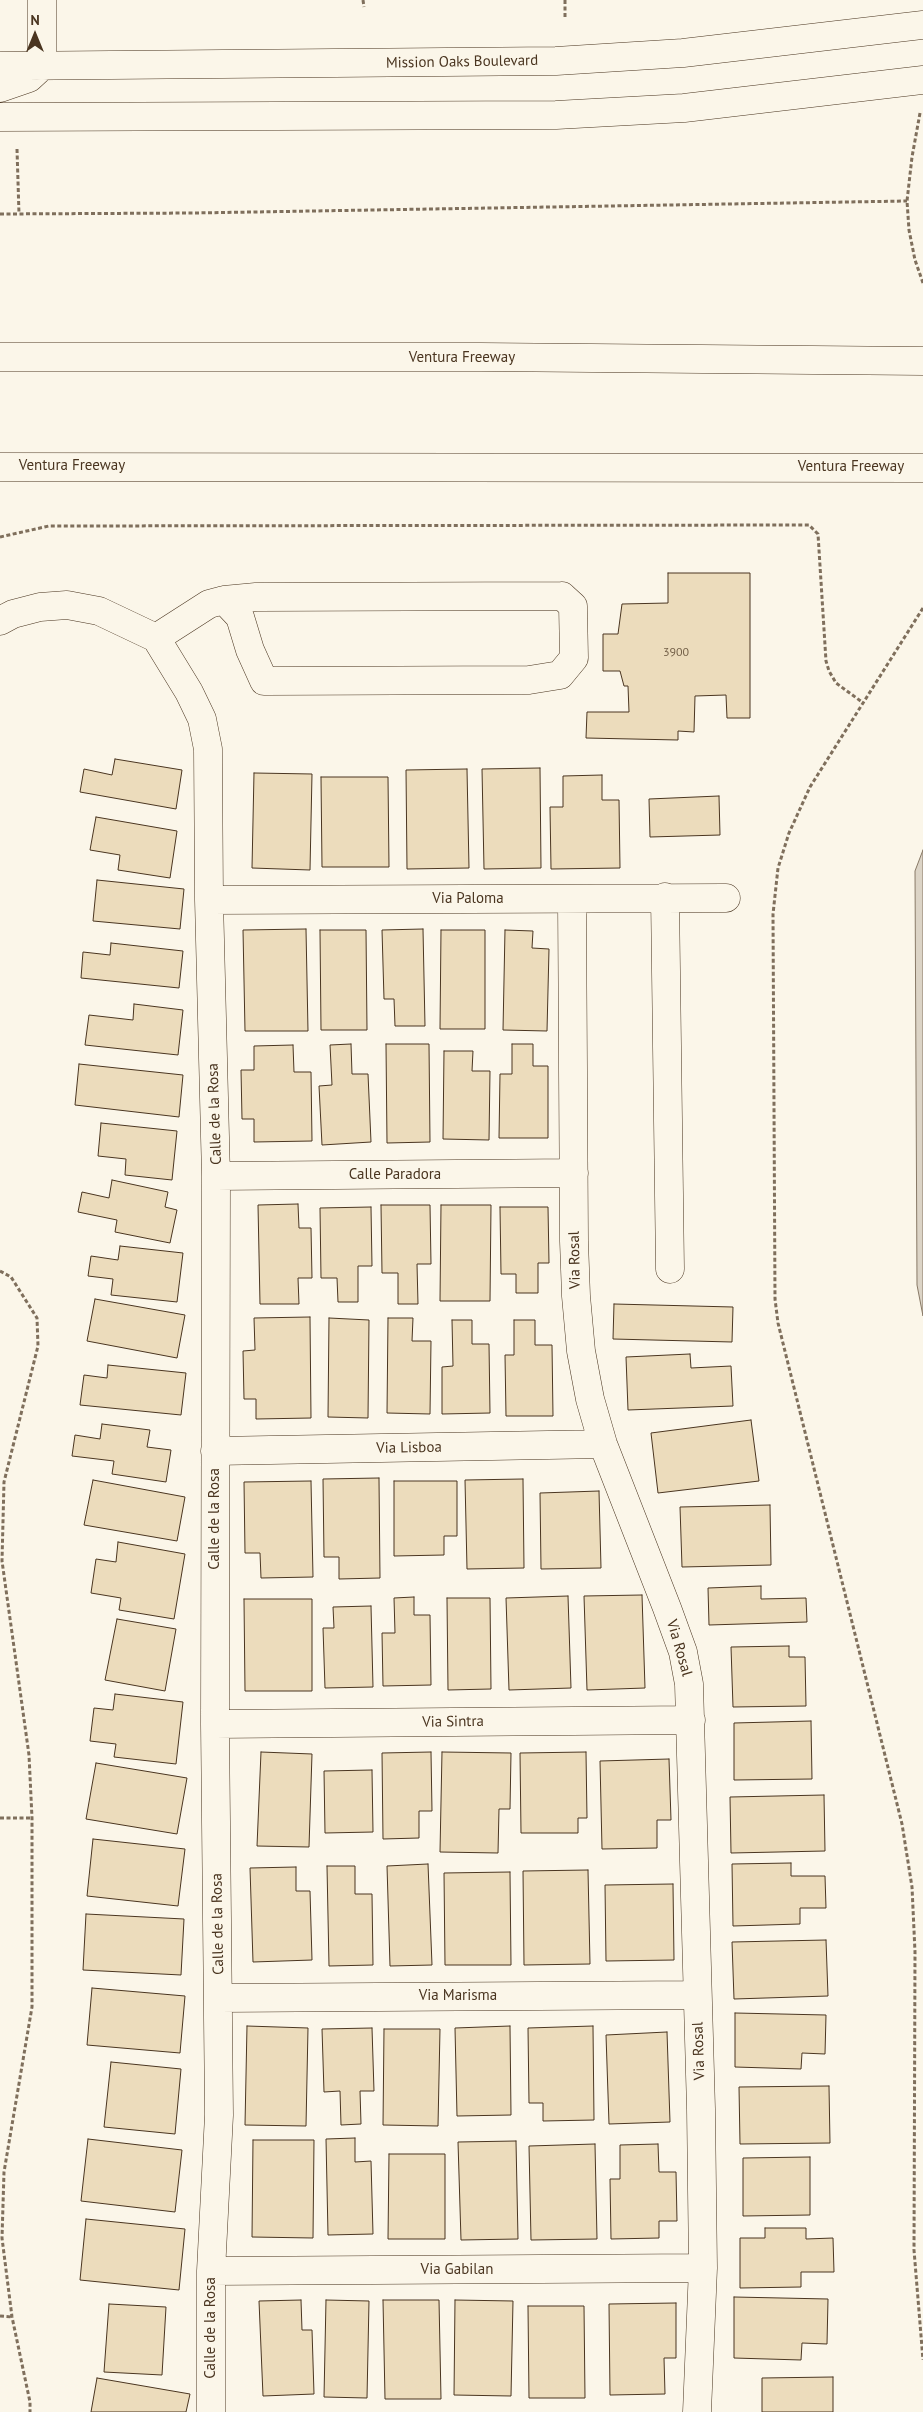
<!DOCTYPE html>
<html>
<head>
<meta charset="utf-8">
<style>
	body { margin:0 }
	#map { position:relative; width:923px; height:2412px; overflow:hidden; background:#fbf6e9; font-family:"PT Sans",sans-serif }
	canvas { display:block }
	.north { position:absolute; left:10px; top:10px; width:50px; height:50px; -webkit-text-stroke:4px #fbf6e9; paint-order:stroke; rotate:0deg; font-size:14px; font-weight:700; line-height:20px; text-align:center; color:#4a3520 }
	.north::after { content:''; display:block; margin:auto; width:18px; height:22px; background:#4a3520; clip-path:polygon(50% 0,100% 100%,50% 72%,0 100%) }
</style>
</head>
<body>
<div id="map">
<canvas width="923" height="2412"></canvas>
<div class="north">N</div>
</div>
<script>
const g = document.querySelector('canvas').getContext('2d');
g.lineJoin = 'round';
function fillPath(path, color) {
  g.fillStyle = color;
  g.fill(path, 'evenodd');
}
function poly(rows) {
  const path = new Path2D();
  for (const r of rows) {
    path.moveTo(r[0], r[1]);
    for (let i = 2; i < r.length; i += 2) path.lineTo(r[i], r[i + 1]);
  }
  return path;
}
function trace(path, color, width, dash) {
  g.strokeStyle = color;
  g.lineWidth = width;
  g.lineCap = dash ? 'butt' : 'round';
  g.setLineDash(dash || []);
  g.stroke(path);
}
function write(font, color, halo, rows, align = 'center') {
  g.font = font + ' "PT Sans",sans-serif';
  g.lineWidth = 4;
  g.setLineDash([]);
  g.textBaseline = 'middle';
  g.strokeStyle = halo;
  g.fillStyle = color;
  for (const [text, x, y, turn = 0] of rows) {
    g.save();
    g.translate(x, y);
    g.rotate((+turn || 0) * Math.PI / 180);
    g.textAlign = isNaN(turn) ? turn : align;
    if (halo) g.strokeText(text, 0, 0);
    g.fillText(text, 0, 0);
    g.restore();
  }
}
const water = poly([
	[923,850,923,1316,917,1285,915,871,923,850]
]);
fillPath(water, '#dcd4c6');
trace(water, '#887966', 1);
const building = poly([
	[668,573,750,573,750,718,727,718,726,695,695,696,694,732,678,731,678,740,586,738,587,712,629,712,628,686,624,686,620,671,603,671,603,634,618,634,622,604,668,603,668,573],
	[115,759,182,770,176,809,80,792,84,769,112,775,115,759],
	[540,768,541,868,484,869,482,769,540,768],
	[467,769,469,868,407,869,406,770,467,769],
	[254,773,312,774,310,870,252,868,254,773],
	[602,775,602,800,619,800,620,868,551,869,550,807,563,807,563,776,602,775],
	[321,777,388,777,389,867,322,867,321,777],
	[719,796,720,835,650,837,649,799,719,796],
	[96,817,177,831,170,878,118,870,120,855,90,850,96,817],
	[97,880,184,889,180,929,93,921,97,880],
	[306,929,308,1031,245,1031,243,930,306,929],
	[423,929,425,1026,395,1026,394,999,384,999,382,930,423,929],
	[320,930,366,930,367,1030,321,1030,320,930],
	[441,930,485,930,485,1029,440,1029,441,930],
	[505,930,533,931,532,948,549,949,547,1031,503,1030,505,930],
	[111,943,183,951,179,988,81,978,83,952,110,955,111,943],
	[134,1004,183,1010,178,1055,85,1045,89,1015,133,1020,134,1004],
	[351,1044,352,1074,368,1074,371,1142,322,1145,319,1086,332,1085,330,1045,351,1044],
	[386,1044,429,1044,430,1142,387,1143,386,1044],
	[512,1044,533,1044,533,1066,548,1066,548,1138,499,1138,500,1074,512,1074,512,1044],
	[293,1045,294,1072,311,1072,312,1141,254,1142,254,1119,242,1119,241,1070,254,1070,254,1046,293,1045],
	[444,1051,473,1051,472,1071,490,1071,489,1140,443,1139,444,1051],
	[79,1064,183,1075,179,1117,75,1105,79,1064],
	[101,1123,177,1131,172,1180,125,1175,126,1159,98,1156,101,1123],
	[112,1180,168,1192,165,1207,177,1210,170,1243,115,1232,117,1220,78,1212,82,1192,109,1198,112,1180],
	[298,1204,299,1228,311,1228,312,1278,298,1278,299,1304,260,1304,258,1205,298,1204],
	[381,1205,430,1205,431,1264,417,1264,418,1304,398,1304,398,1273,382,1273,381,1205],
	[441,1205,491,1205,490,1301,440,1301,441,1205],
	[371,1207,372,1266,358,1266,358,1302,338,1302,337,1278,321,1278,320,1208,371,1207],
	[500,1207,548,1207,549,1263,538,1263,538,1293,516,1293,516,1274,501,1274,500,1207],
	[120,1246,183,1253,177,1302,111,1295,113,1279,88,1276,91,1256,118,1260,120,1246],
	[95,1299,185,1315,177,1358,87,1341,95,1299],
	[614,1304,733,1307,732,1342,613,1339,614,1304],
	[310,1317,311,1418,256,1419,256,1399,244,1399,243,1351,255,1350,254,1318,310,1317],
	[329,1318,369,1320,368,1418,328,1417,329,1318],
	[388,1318,413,1318,412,1341,431,1341,430,1414,387,1413,388,1318],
	[452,1320,472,1320,472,1344,489,1344,490,1413,442,1414,442,1367,453,1366,452,1320],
	[514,1320,535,1320,535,1345,552,1345,553,1416,506,1416,505,1355,514,1355,514,1320],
	[690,1354,691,1368,731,1366,733,1406,628,1410,626,1357,690,1354],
	[108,1365,186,1373,181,1415,80,1405,84,1375,107,1378,108,1365],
	[751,1420,759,1481,658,1493,651,1433,751,1420],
	[102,1424,150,1430,147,1447,171,1450,166,1482,112,1474,114,1461,72,1456,75,1435,100,1439,102,1424],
	[379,1478,380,1578,339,1579,339,1557,324,1557,323,1479,379,1478],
	[523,1479,524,1568,467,1569,465,1480,523,1479],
	[93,1480,185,1497,177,1541,84,1525,93,1480],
	[311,1481,313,1577,261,1578,260,1553,245,1553,244,1482,311,1481],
	[394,1481,457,1481,457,1536,444,1536,444,1555,394,1556,394,1481],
	[599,1491,601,1568,541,1569,540,1493,599,1491],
	[770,1505,771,1565,682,1567,680,1507,770,1505],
	[118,1542,185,1554,174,1619,119,1610,121,1598,91,1593,96,1559,116,1562,118,1542],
	[761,1586,761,1599,806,1598,807,1622,709,1625,708,1588,761,1586],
	[642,1595,645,1688,587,1690,584,1596,642,1595],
	[568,1596,571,1688,509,1690,506,1598,568,1596],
	[414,1597,414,1615,430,1615,431,1685,383,1686,382,1633,395,1633,394,1598,414,1597],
	[447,1598,490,1598,491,1689,448,1690,447,1598],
	[244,1599,312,1599,312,1691,245,1691,244,1599],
	[371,1606,373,1687,325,1688,323,1628,334,1628,333,1607,371,1606],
	[117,1619,176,1629,165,1691,105,1680,117,1619],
	[789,1646,789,1657,805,1657,806,1706,733,1707,731,1647,789,1646],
	[115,1694,183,1702,176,1764,114,1757,116,1744,90,1741,94,1708,113,1710,115,1694],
	[811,1721,812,1779,734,1780,734,1723,811,1721],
	[261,1752,312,1754,309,1847,257,1846,261,1752],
	[431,1752,432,1811,419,1811,419,1838,383,1839,382,1753,431,1752],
	[442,1752,511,1753,510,1809,499,1809,498,1853,440,1852,442,1752],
	[586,1752,587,1818,578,1818,578,1833,521,1833,520,1753,586,1752],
	[669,1759,671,1820,657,1820,657,1848,602,1849,600,1761,669,1759],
	[96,1763,187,1778,177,1834,86,1819,96,1763],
	[372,1770,373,1832,325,1833,324,1771,372,1770],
	[824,1795,825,1851,731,1853,730,1797,824,1795],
	[93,1839,185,1849,178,1906,87,1896,93,1839],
	[791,1863,791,1876,825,1876,826,1908,800,1908,800,1924,733,1926,732,1864,791,1863],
	[428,1864,432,1965,390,1966,387,1866,428,1864],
	[327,1866,355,1866,355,1894,372,1894,373,1965,329,1966,327,1866],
	[296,1867,296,1891,310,1891,312,1960,253,1962,250,1868,296,1867],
	[588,1870,590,1964,524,1965,523,1871,588,1870],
	[510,1872,511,1965,445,1965,444,1873,510,1872],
	[673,1884,674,1960,606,1961,605,1885,673,1884],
	[86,1914,184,1919,181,1975,83,1970,86,1914],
	[826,1940,828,1996,734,1999,732,1942,826,1940],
	[92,1988,185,1996,180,2053,87,2045,92,1988],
	[735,2013,826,2015,825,2054,802,2053,801,2069,735,2067,735,2013],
	[247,2026,308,2028,306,2126,245,2125,247,2026],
	[510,2026,511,2115,457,2116,455,2028,510,2026],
	[593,2026,594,2120,543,2121,543,2103,529,2103,528,2028,593,2026],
	[372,2028,374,2091,360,2091,361,2124,341,2125,340,2091,324,2092,322,2029,372,2028],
	[384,2029,440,2029,438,2126,383,2125,384,2029],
	[667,2032,670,2122,609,2124,606,2035,667,2032],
	[111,2062,181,2069,175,2134,104,2127,111,2062],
	[829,2086,830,2143,740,2144,739,2087,829,2086],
	[355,2138,355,2162,371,2161,373,2234,328,2235,326,2139,355,2138],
	[88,2139,182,2150,175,2212,81,2201,88,2139],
	[253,2140,314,2140,313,2238,252,2237,253,2140],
	[516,2141,518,2239,461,2240,458,2142,516,2141],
	[595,2144,597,2239,531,2240,529,2146,595,2144],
	[658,2144,659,2172,676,2172,677,2221,659,2221,659,2238,611,2239,610,2179,620,2179,620,2145,658,2144],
	[389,2154,445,2154,445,2239,388,2239,389,2154],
	[810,2157,810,2215,743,2216,743,2158,810,2157],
	[86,2219,185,2229,179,2290,80,2280,86,2219],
	[765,2228,806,2228,806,2239,833,2238,834,2272,801,2272,801,2287,740,2288,740,2238,765,2238,765,2228],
	[734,2297,828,2299,827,2344,802,2343,801,2360,734,2358,734,2297],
	[301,2300,302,2330,312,2330,314,2394,263,2396,259,2301,301,2300],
	[326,2300,369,2301,367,2398,324,2397,326,2300],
	[383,2300,439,2300,441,2399,385,2399,383,2300],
	[455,2300,513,2301,511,2396,454,2395,455,2300],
	[676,2303,676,2358,664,2358,665,2394,610,2395,609,2304,676,2303],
	[109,2304,166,2307,162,2375,104,2372,109,2304],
	[528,2306,584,2306,585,2398,529,2398,528,2306],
	[833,2377,833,2412,762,2412,762,2378,833,2377],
	[97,2378,190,2394,186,2412,91,2412,97,2378]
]);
fillPath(building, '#ecdcbc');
trace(building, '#4a3520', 1);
const minor = poly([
	[42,0,42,66],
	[562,596,573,606,574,658,560,675,529,680,264,681,250,650,240,617,224,600,256,597,562,596],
	[0,621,13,614,40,607,67,605,99,611,156,638],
	[156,638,189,692,202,719,208,749,209,900,216,1176,215,1724,219,2115,211,2271,211,2412],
	[156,638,209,604,224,600],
	[665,897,670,1269],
	[572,899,574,1241,576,1296,581,1351,590,1399,603,1444,667,1608,683,1652,689,1684,701,2109,703,2268,697,2412],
	[209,900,726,898],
	[216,1176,574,1173],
	[215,1451,603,1444],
	[215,1724,691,1720],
	[219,1998,697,1995],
	[211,2271,703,2268]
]);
const major = poly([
	[0,66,556,61,683,53,923,25],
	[0,88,29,78,42,66],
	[0,117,556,115,684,108,923,80]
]);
const highway = poly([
	[0,357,481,357,923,361],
	[0,467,923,468]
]);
trace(minor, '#4a3520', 29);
trace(major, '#4a3520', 29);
trace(highway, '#4a3520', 29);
trace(poly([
	[363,0,364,7],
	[565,17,565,0],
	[920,113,912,157,907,201,909,230,915,260,923,283],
	[17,149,19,214],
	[0,214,194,213,907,201],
	[0,537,49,526,809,525,818,534,826,661,829,671,836,683,862,702],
	[923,608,810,787,789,833,778,868,773,914,775,1299,778,1323,902,1824,912,1887,915,1952,914,2250,923,2360],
	[0,1271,11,1277,37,1318,38,1346,4,1482,2,1561,29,1755,32,1818,32,2007,4,2172,2,2238,12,2317,30,2402,30,2412],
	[0,1818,32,1818],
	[0,2316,12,2317]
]), '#7f6f5c', 3, [4, 2.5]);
trace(minor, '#fbf6e9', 28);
trace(major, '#fbf6e9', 28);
trace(highway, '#fbf6e9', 28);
write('12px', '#725f47', null, [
	["3900",676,653]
]);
write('15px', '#4a3520', '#fbf6e9', [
	["Mission Oaks Boulevard",462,62,-1],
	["Ventura Freeway",462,358],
	["Ventura Freeway",72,466],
	["Ventura Freeway",851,467],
	["Via Paloma",468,899],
	["Calle de la Rosa",215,1114,-92],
	["Calle Paradora",395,1175],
	["Via Rosal",575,1260,-91],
	["Via Lisboa",409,1448,-1],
	["Calle de la Rosa",215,1519,-90],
	["Via Rosal",679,1648,74],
	["Via Sintra",453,1722,-1],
	["Calle de la Rosa",218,1924,-91],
	["Via Marisma",458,1996],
	["Via Rosal",699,2051,-92],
	["Via Gabilan",457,2270],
	["Calle de la Rosa",211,2328,-90]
]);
</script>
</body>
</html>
